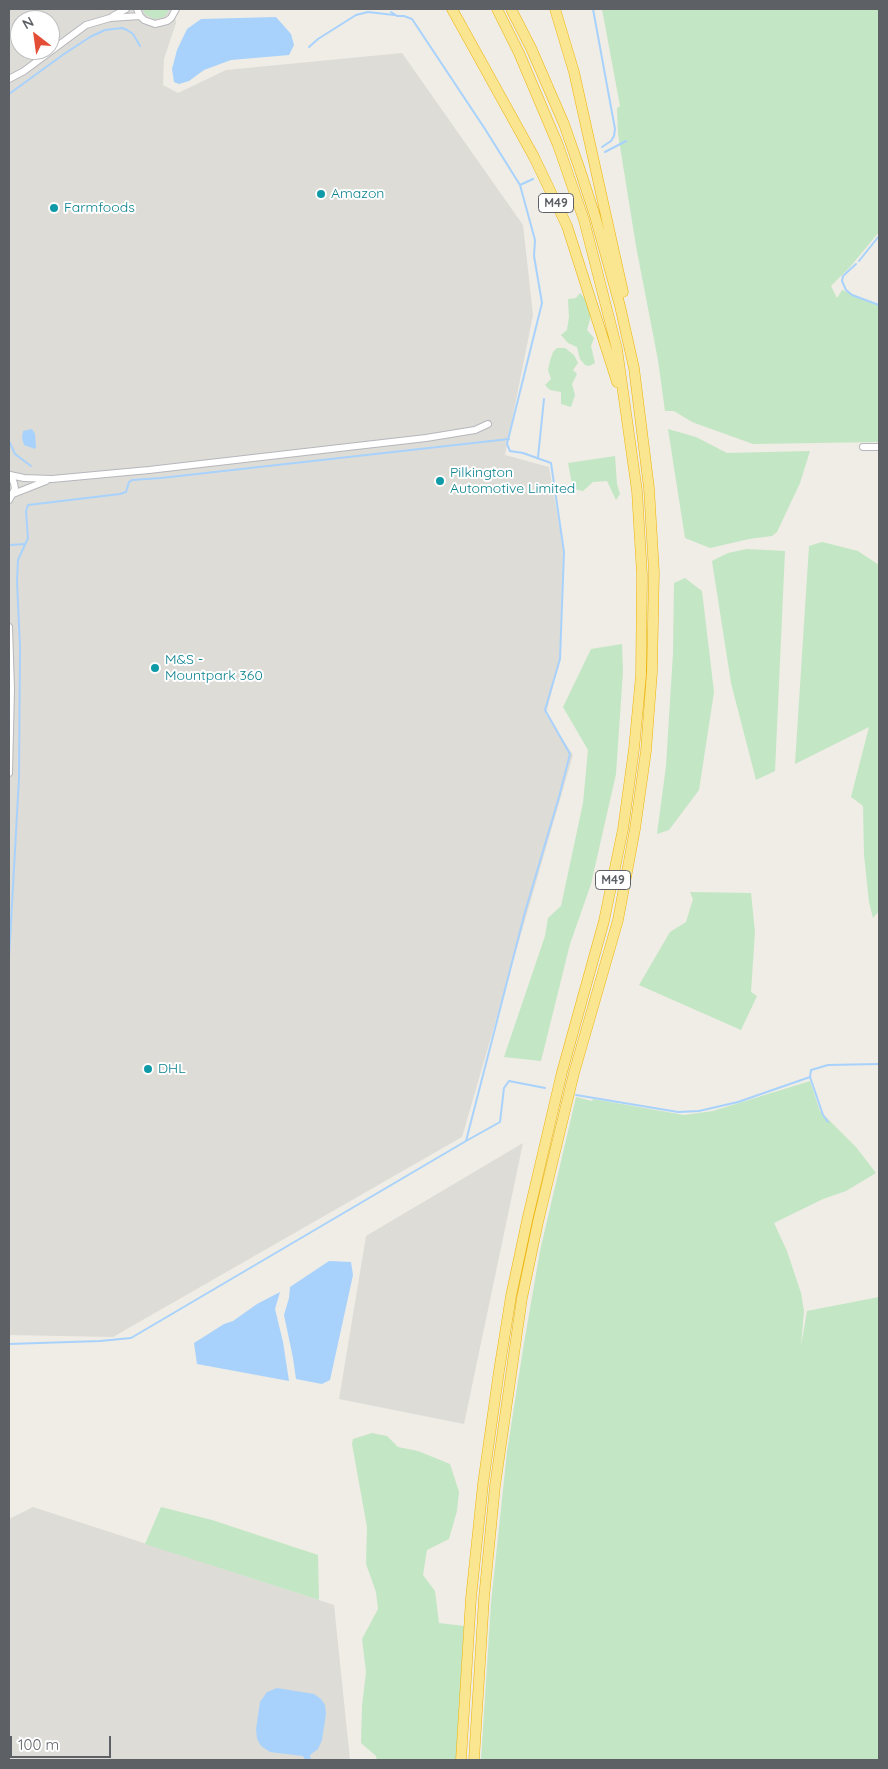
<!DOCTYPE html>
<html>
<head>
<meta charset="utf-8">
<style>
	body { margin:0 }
	#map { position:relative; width:888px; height:1769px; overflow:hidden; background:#efede5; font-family:Quicksand,sans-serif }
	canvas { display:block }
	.frame { position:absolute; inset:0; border:10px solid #5d6065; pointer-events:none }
	.north { position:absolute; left:10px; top:10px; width:50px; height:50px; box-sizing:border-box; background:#fff; border:1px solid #bebfc1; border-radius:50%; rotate:330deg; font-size:14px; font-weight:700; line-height:20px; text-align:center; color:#5d6065 }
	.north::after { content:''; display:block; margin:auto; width:18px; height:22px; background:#e44e36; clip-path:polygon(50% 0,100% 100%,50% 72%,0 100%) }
	.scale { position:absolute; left:10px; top:1736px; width:101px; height:22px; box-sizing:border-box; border:2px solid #5d6065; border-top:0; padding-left:6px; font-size:15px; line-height:18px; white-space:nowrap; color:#5d6065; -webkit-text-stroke:4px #fff; paint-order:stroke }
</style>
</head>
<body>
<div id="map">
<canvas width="888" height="1769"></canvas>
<div class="frame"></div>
<div class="north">N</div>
<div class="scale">100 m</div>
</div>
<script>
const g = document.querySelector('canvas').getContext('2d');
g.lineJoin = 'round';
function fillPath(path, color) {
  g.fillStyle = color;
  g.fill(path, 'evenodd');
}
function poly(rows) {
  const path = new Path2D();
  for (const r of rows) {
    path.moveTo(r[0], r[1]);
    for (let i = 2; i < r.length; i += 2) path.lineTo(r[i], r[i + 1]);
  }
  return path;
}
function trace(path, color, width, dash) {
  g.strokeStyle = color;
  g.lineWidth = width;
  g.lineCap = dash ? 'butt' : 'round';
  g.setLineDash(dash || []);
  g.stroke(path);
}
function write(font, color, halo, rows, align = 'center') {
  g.font = font + ' Quicksand,sans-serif';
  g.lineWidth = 4;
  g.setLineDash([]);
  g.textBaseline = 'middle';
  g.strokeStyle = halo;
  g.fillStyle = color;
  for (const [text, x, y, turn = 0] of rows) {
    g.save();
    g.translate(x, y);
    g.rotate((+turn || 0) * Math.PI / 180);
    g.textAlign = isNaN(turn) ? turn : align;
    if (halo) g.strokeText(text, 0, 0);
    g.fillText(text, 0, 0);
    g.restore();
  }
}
fillPath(poly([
	[9,9,174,9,176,23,164,59,163,85,178,93,226,70,402,53,523,225,533,315,505,455,549,467,564,552,560,659,546,714,573,755,462,1137,113,1337,9,1335],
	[20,20,50,20,50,50,20,50],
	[523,1143,464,1424,339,1399,366,1236],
	[33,1507,334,1605,350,1760,9,1760,9,1519]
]), '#dedcd7');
fillPath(poly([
	[142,9,170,9,164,17,154,19,145,14],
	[602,9,879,9,879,232,850,267,831,286,837,298,842,290,879,305,879,442,753,444,692,422,674,411,665,411,658,360,636,246,618,134,617,108,620,106],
	[580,293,585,299,591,316,587,330,594,338,591,346,595,363,589,366,585,365,580,359,577,347,568,343,561,335,567,330,569,317,568,299,576,298],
	[557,348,565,348,574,355,578,363,573,370,577,374,572,384,575,395,571,407,561,404,561,392,550,390,545,385,551,379,548,370,550,361,553,352],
	[668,429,696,437,727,453,810,451,800,483,777,532,772,536,749,539,710,548,685,538],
	[615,456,617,484,620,494,616,500,607,481,593,482,583,491,573,489,568,463],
	[822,542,858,551,879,565,879,911,873,918,869,902,864,855,863,806,851,797,869,727,795,764,809,546],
	[747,549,785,551,775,771,756,780,731,683,712,561,728,553],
	[685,578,702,591,714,692,699,790,669,830,657,834,666,766,673,653,674,583],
	[622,644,623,671,616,774,591,884,570,944,541,1061,504,1057,545,936,548,918,561,906,583,803,588,750,563,707,591,649],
	[690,892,751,893,755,932,751,992,757,996,741,1030,639,985,670,932,686,922,693,899],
	[810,1081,820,1111,856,1147,876,1173,846,1191,823,1199,774,1223,787,1251,801,1293,804,1311,801,1346,807,1311,879,1297,879,1760,481,1760,491,1603,507,1452,523,1349,540,1251,576,1097,592,1101,593,1099,684,1115,713,1111],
	[372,1433,387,1436,398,1447,418,1451,450,1464,459,1492,457,1511,449,1539,427,1550,423,1575,435,1591,439,1623,464,1626,456,1760,377,1760,376,1756,361,1743,362,1706,366,1672,362,1639,378,1609,376,1592,366,1564,367,1527,352,1444,353,1439],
	[161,1507,212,1520,318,1555,319,1600,145,1544]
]), '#c3e6c5');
fillPath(poly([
	[276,17,291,34,294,45,289,55,231,60,204,70,189,81,179,84,174,82,172,69,177,50,187,29,201,19],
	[32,429,35,434,36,447,35,449,24,445,22,438,23,431],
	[329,1261,351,1262,353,1275,330,1380,322,1384,296,1379,293,1358,284,1315,289,1298,290,1287],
	[280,1292,275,1309,283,1342,289,1381,197,1364,194,1343,224,1324,233,1321,257,1304],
	[277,1688,314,1694,321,1699,325,1705,326,1714,322,1740,318,1749,310,1755,311,1760,305,1760,303,1756,270,1752,261,1746,257,1739,256,1729,260,1702,267,1692]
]), '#a8d2fc');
trace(poly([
	[593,9,615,129,614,136,611,141,602,147],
	[309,47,318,39,356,15,368,12,394,15],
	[9,94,64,54,90,37,105,30,122,28,127,30,133,34,140,46],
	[605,152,626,141],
	[520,185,533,179],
	[859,261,879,236],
	[856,264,843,276,842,281,846,290,852,295,879,305],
	[9,441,15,454,31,466],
	[538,457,544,399],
	[11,545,25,544],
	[9,958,19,778,20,647,17,581,18,560,28,538,26,511,28,505,120,494,126,492,129,482,132,480,161,478,509,439],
	[576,1095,678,1112,699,1111,738,1102,810,1077],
	[828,1122,823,1115,810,1077,811,1070,828,1065,879,1064],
	[466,1141,500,1122,504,1088,509,1081,545,1088],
	[9,1344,100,1341,131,1338,466,1141,525,912,559,797,570,754,545,710,560,659,564,552,551,463,523,453,510,451,507,444,542,303,534,256,535,240,520,185,485,129,412,19,404,16,397,16,391,12]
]), '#a8d2fc', 2);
const minor = poly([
	[137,9,140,16,144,20,155,24,167,21,171,18,176,9],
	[113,16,126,9],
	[9,79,24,71,86,25,110,18,140,16],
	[863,447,879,447],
	[10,475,24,478,52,479,149,470,426,438,475,430,488,424],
	[13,494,46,481],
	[9,500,15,489,14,483,10,475],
	[9,627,11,689,9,773]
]);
const highway = poly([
	[452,9,534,157,567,226,617,382],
	[555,9,574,72,623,292],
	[461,1760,471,1598,483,1484,499,1371,511,1296,527,1221,562,1072,604,921,623,829,634,749,641,675,642,575,637,491,617,349,584,220,558,145,519,53,497,9],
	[474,1760,484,1598,495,1486,522,1298,538,1222,574,1073,618,920,635,829,646,751,652,672,654,572,649,488,634,368,620,306,595,216,579,167,564,124,531,48,511,9]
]);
trace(minor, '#b6b7bc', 8);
trace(highway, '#edb307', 11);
trace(minor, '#fff', 6);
trace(highway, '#fae591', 10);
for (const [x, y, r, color] of [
	[321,194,5,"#0f9aa8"],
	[54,208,5,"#0f9aa8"],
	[440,481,5,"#0f9aa8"],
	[155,668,5,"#0f9aa8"],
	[148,1069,5,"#0f9aa8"]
]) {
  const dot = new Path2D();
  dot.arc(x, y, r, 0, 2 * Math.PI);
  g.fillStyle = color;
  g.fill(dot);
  trace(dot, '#fff', 2);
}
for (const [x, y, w] of [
	[556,203,35],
	[613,880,35]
]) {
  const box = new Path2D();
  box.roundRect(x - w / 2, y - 9.5, w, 19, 4);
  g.fillStyle = '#fff';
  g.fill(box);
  trace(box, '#5d6065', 1);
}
write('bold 12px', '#5d6065', null, [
	["M49",556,203],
	["M49",613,880]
]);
write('14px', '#0d838f', '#fff', [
	["Amazon",331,194],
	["Farmfoods",64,208],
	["Pilkington",450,473],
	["Automotive Limited",450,489],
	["M&S -",165,660],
	["Mountpark 360",165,676],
	["DHL",158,1069]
], 'left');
</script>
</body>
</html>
